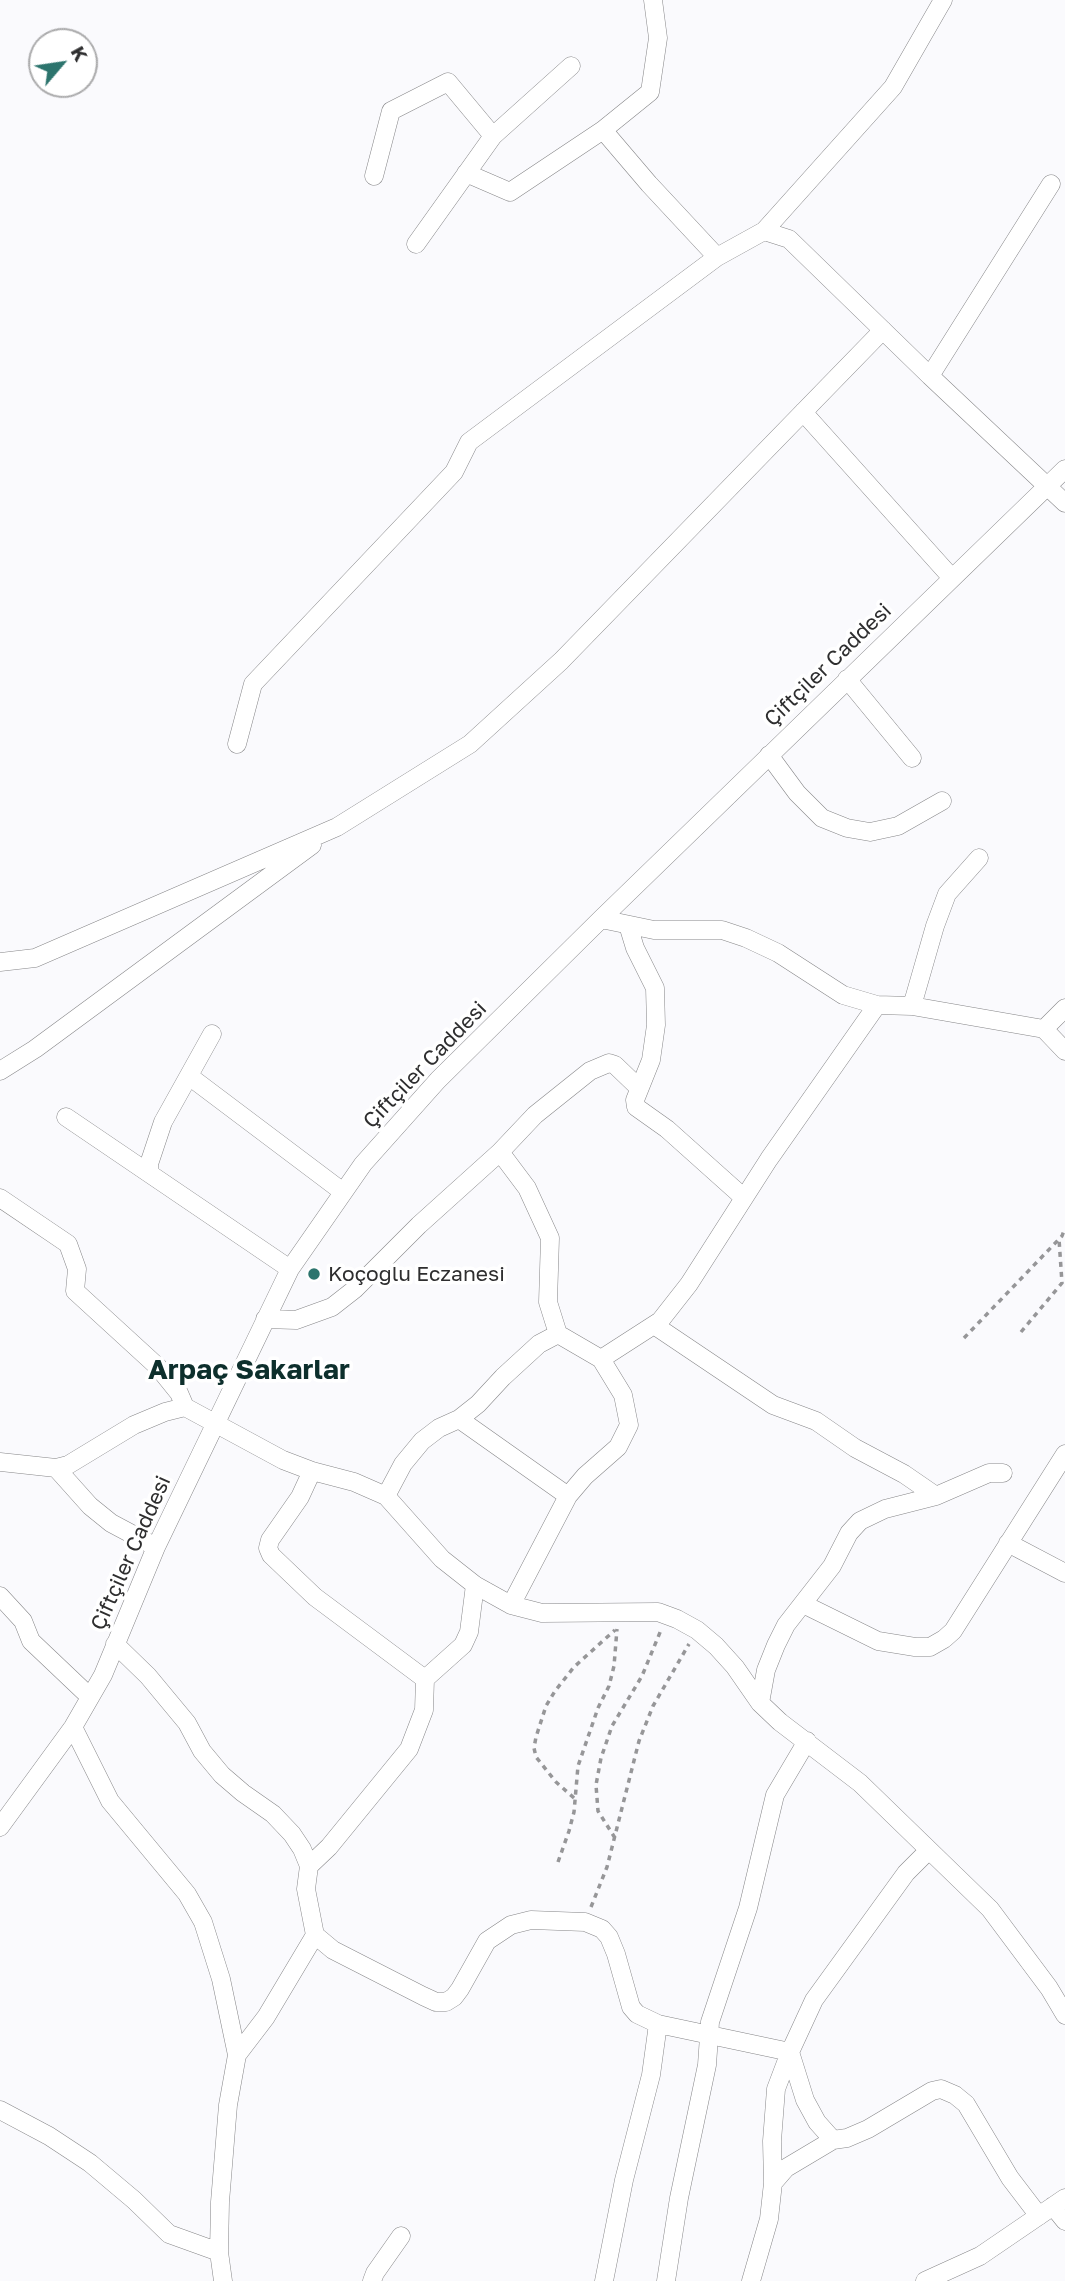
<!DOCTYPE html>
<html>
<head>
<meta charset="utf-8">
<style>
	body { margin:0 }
	#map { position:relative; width:1065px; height:2281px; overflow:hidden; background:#fafafd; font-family:"Golos Text",sans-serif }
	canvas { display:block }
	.north { position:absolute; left:28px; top:28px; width:70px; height:70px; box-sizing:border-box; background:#fff; border:2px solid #ababac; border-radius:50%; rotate:61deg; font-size:19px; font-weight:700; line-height:28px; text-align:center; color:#2e2e2f }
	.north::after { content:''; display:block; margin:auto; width:24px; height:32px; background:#2c746d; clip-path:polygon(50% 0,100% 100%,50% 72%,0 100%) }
</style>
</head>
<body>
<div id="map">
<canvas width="1065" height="2281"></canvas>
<div class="north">K</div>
</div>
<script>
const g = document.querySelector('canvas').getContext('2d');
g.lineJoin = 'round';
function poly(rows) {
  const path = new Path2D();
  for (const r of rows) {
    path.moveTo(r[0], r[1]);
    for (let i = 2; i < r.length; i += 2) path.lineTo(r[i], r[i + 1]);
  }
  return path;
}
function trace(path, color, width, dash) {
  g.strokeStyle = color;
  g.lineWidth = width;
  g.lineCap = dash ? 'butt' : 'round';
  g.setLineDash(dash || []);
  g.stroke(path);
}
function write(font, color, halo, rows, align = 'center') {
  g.font = font + ' "Golos Text",sans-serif';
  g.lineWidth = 7;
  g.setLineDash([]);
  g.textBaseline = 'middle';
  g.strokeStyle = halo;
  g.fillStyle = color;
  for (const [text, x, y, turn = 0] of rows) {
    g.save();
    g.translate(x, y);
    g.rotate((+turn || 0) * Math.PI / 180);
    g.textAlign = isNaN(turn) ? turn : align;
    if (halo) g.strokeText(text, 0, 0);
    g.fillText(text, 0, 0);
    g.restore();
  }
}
const minor = poly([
	[653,0,658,38,650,92,603,130,649,184,717,257],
	[493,136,571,66],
	[466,173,510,192,603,130],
	[374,176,391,111,448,82,493,136,416,244],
	[1051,184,930,376,1065,503],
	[764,231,893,87,943,0],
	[803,412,951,577],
	[847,679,912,758],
	[237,744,253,684,454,472,469,442,717,257,764,231,789,239,930,376],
	[769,755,797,793,822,818,847,828,870,832,898,826,942,801],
	[601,919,654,930,722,930,746,938,778,953,843,995,877,1005,912,1006,1044,1029,1065,1051],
	[628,925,635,948,655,988,656,1025,651,1060,635,1100,636,1107,667,1129,743,1197],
	[0,962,35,958,337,827,470,744,561,661,883,330],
	[912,1006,935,926,947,894,979,858],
	[1044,1029,1065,1008],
	[0,1071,35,1049,312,845],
	[189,1076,343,1192],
	[66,1117,290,1269],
	[500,1152,527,1188,550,1238,548,1302,558,1334],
	[150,1174,149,1164,163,1122,212,1034],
	[0,1198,68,1244,77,1269,75,1291,158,1367,179,1393,185,1407],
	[265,1319,296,1320,332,1307,355,1289,419,1225,500,1152,535,1115,590,1071,609,1063,615,1065,639,1088],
	[654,1325,773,1405,816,1421,855,1448,904,1474,936,1496],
	[459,1419,568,1496],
	[0,1462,56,1468,68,1465,134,1425,165,1412,185,1407,283,1460,312,1471,354,1482,386,1496,442,1559,475,1585,511,1605,542,1613,658,1612,677,1619,697,1630,716,1646,735,1667,760,1703,780,1722,860,1783,990,1909,1049,1988,1065,2015],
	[56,1468,90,1506,111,1523,156,1547],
	[386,1496,403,1464,422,1441,439,1428,459,1419,478,1404,503,1377,539,1344,558,1334,601,1359,660,1321,689,1284,769,1159,877,1005],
	[1008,1543,1065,1573],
	[0,1596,23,1621,31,1641,90,1697],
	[803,1604,878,1641,915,1647,930,1647,944,1639,953,1631,1065,1454],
	[511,1605,568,1496,585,1476,618,1447,629,1425,623,1395,601,1359],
	[115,1644,148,1676,187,1723,202,1751,222,1775,243,1793,273,1814,292,1834,302,1849,309,1866,306,1889,315,1935,333,1950,423,1996,436,2002,446,2002,454,1997,460,1989,487,1941,511,1925,531,1920,585,1922,602,1929,609,1937,616,1954,631,2007,637,2014,658,2024,651,2075,624,2180,604,2281],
	[425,1679,463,1645,469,1632,475,1585],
	[760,1703,766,1670,776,1645,786,1625,832,1566,849,1533,860,1521,885,1509,936,1496,989,1473,1003,1473],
	[73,1727,110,1801,187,1894,203,1922,221,1979,237,2055,228,2105,220,2202,219,2252,223,2281],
	[0,1827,73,1727,103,1675,156,1547,290,1269,363,1164,438,1080,601,919,1065,469],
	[309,1866,329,1847,409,1749,424,1710,425,1679,315,1597,271,1555,268,1548,270,1540,300,1497,312,1471],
	[658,2024,790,2052],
	[790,2052,805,2100,817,2122,833,2140,847,2138,868,2129,932,2091,941,2089,955,2095,966,2104,1010,2178,1039,2216],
	[237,2055,266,2017,315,1935],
	[0,2110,49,2136,90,2163,134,2200,169,2234,219,2252],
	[773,2183,786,2168,833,2140],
	[1053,2206,1065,2221],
	[372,2281,375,2273,401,2236],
	[666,2281,679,2198,707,2065,710,2022,748,1908,775,1795,807,1741],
	[751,2281,769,2219,773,2183,772,2141,776,2089,790,2052,814,2000,906,1873,929,1850],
	[925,2281,980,2256,1065,2198]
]);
trace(minor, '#868688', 19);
trace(poly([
	[1021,1332,1062,1283,1059,1239],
	[964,1338,1062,1236,1065,1228],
	[574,1798,556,1782,536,1757,534,1748,536,1737,546,1706,555,1691,574,1667,615,1630],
	[615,1838,598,1811,596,1785,601,1758,612,1726,642,1676,661,1630],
	[558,1862,569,1831,574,1812,578,1766,598,1708,609,1686,614,1666,617,1629],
	[591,1907,607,1867,639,1741,653,1706,689,1644]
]), '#969698', 3.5, [5, 5]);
trace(minor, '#fff', 18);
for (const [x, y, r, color] of [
	[314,1274,7,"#2c746d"]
]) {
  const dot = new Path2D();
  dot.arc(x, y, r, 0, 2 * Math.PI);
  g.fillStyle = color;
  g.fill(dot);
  trace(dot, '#fff', 2.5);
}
write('21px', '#2e2e2f', '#fff', [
	["Çiftçiler Caddesi",828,665,-44],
	["Çiftçiler Caddesi",425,1065,-46],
	["Çiftçiler Caddesi",131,1553,-66]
]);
write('21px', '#2e2e2f', '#fff', [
	["Koçoğlu Eczanesi",328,1274]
], 'left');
write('bold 28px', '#0d2f2c', '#fff', [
	["Arpaç Sakarlar",249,1370]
]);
</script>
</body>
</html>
